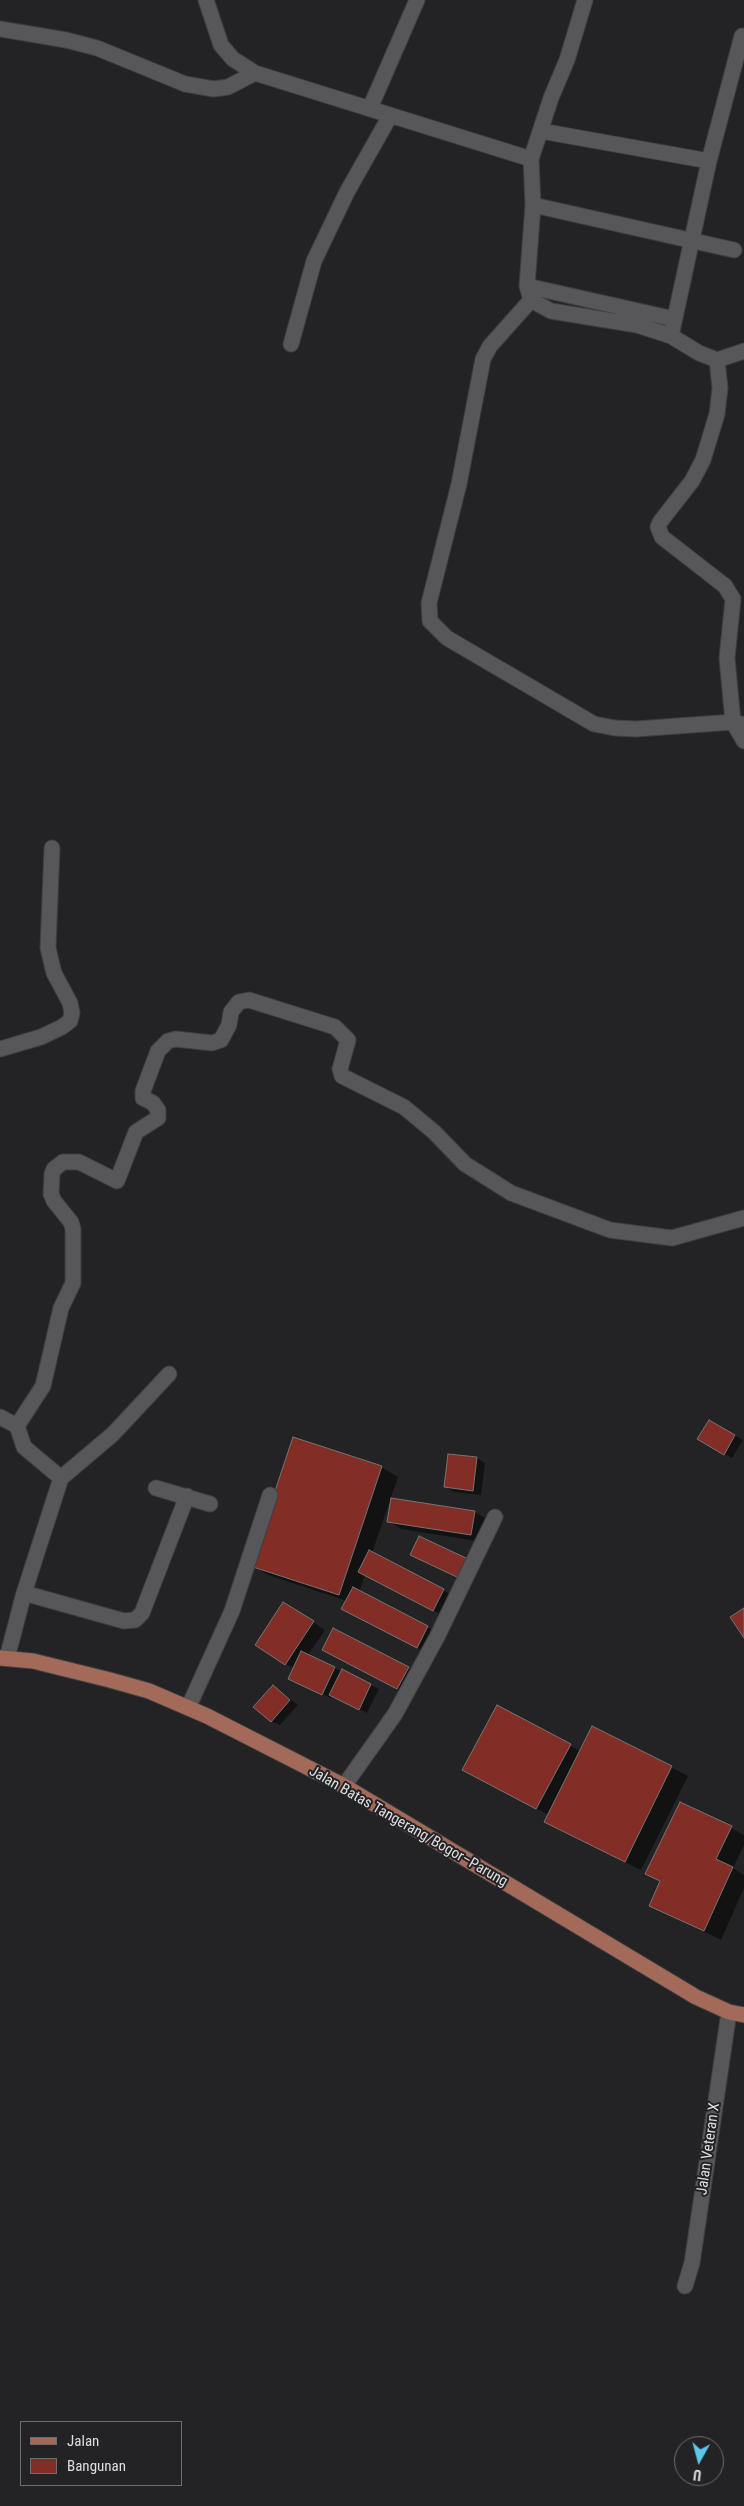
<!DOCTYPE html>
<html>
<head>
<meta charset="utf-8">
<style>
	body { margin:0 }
	#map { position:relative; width:744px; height:2506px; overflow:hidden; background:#232325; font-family:"Roboto Condensed",sans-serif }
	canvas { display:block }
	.legend { position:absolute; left:20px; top:2421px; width:162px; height:65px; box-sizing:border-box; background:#232325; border:1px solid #6e6e70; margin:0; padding:6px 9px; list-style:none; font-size:15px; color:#dfdfe1 }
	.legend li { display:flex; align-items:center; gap:10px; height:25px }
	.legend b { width:25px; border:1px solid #6e6e70 }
	.north { position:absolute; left:674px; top:2436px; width:50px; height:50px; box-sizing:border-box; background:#232325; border:1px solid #6e6e70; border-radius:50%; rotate:187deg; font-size:14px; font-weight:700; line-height:20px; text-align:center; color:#dfdfe1 }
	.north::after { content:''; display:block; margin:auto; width:18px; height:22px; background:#5dc7e8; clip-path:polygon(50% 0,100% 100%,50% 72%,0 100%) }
</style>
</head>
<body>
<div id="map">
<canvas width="744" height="2506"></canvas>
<ul class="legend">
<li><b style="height:6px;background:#a36a5a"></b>Jalan</li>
<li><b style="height:14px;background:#822e26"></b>Bangunan</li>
</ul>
<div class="north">U</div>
</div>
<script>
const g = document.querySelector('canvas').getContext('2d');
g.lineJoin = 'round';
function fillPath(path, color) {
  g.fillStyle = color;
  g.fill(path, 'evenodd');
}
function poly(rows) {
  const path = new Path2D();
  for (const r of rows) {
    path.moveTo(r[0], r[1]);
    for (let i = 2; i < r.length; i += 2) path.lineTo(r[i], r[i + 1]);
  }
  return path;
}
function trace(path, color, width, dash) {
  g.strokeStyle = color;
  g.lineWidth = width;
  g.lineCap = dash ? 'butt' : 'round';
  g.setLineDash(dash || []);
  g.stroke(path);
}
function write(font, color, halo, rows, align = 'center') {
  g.font = font + ' "Roboto Condensed",sans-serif';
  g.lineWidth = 4;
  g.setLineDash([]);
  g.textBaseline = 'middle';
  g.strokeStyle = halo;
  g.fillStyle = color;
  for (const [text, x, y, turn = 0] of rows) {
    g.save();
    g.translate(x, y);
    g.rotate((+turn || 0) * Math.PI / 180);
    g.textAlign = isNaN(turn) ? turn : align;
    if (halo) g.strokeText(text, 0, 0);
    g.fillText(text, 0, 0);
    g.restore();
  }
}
fillPath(poly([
	[710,1421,743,1440,732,1458,699,1439],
	[477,1458,485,1463,481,1495,454,1492,446,1487],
	[381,1467,398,1477,372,1553,456,1597,446,1617,365,1575,359,1592,440,1634,430,1654,355,1616,347,1601,268,1575,252,1565],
	[474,1512,487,1519,483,1542,401,1529,389,1521],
	[296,1611,325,1630,308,1655,379,1689,367,1713,332,1695,331,1698,298,1683,294,1668,286,1664],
	[336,1657,408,1668,421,1675,410,1695],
	[273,1686,298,1705,280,1725,271,1721],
	[498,1707,580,1751,671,1767,688,1776,641,1870,562,1831,546,1822,549,1815,480,1779],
	[731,1828,744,1835,744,1845,733,1868,744,1875,744,1888,721,1940,650,1905,661,1882,647,1874]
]), '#0007');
const building = poly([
	[709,1420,735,1435,724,1455,697,1439,709,1420],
	[293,1437,382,1466,339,1595,250,1566,293,1437],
	[448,1454,477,1457,473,1491,444,1487,448,1454],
	[391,1498,475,1511,471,1535,387,1522,391,1498],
	[419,1536,468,1559,459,1578,410,1555,419,1536],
	[369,1550,444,1589,433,1611,358,1572,369,1550],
	[353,1587,428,1626,417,1648,341,1609,353,1587],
	[283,1602,314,1621,285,1665,255,1645,283,1602],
	[744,1608,744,1638,730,1617,744,1608],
	[333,1628,409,1667,397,1689,322,1650,333,1628],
	[301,1651,335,1667,322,1695,288,1679,301,1651],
	[342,1669,371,1684,359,1710,329,1695,342,1669],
	[273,1685,290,1700,271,1722,253,1707,273,1685],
	[497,1705,571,1744,536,1809,462,1770,497,1705],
	[592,1726,672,1766,625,1862,544,1822,592,1726],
	[680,1802,732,1826,716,1859,733,1867,704,1931,649,1906,660,1881,645,1874,680,1802]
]);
fillPath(building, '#822e26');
trace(building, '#777473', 1);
const minor = poly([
	[206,0,221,45,233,59,255,73,531,159,533,205,527,286,531,300,551,311,637,325,671,336,699,353,717,360,720,388,717,414,703,460,692,481,660,522,658,527,662,537,725,586,733,599,727,658,733,722,744,741],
	[0,29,66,40,97,48,185,84,214,89,228,87,255,73],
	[370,108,417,0],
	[541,131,709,161],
	[531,159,551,98,567,60,585,0],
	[533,205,734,250],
	[527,286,674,319],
	[531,300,490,346,483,359,459,484,429,603,430,621,447,638,594,724,615,728,636,729,733,722,741,724],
	[671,336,709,161,742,36],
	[291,344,314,261,347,192,390,116],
	[717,360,744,351],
	[0,1049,41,1037,62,1027,70,1021,72,1013,70,1003,54,973,48,948,52,848],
	[0,1417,17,1426,24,1447,61,1478,24,1593,7,1658],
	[17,1426,43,1386,61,1308,73,1283,73,1229,71,1222,54,1201,51,1194,52,1174,54,1169,63,1162,79,1162,117,1181,136,1132,158,1118,158,1110,153,1103,143,1098,143,1091,158,1051,168,1041,176,1039,212,1043,221,1040,229,1025,231,1012,239,1002,249,1000,335,1027,348,1040,340,1069,342,1076,404,1107,434,1132,465,1164,511,1193,610,1230,672,1238,744,1218],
	[61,1478,113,1434,169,1374],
	[156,1488,210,1504],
	[24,1593,124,1621,135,1620,142,1613,187,1496],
	[188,1708,232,1611,270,1495],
	[344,1786,395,1714,437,1637,495,1517],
	[685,2286,692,2263,729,2012]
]);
const major = poly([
	[0,1658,33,1661,110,1680,149,1691,207,1716,344,1786,696,1997,729,2012,744,2015]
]);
trace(minor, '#3f3f41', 17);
trace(major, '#3f3f41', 17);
trace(minor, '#57575a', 15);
trace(major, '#a36a5a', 15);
write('15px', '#dfdfe1', '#232325', [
	["Jalan Batas Tangerang/Bogor–Parung",408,1827,30],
	["Jalan Veteran X",709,2149,-82]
]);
</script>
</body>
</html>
